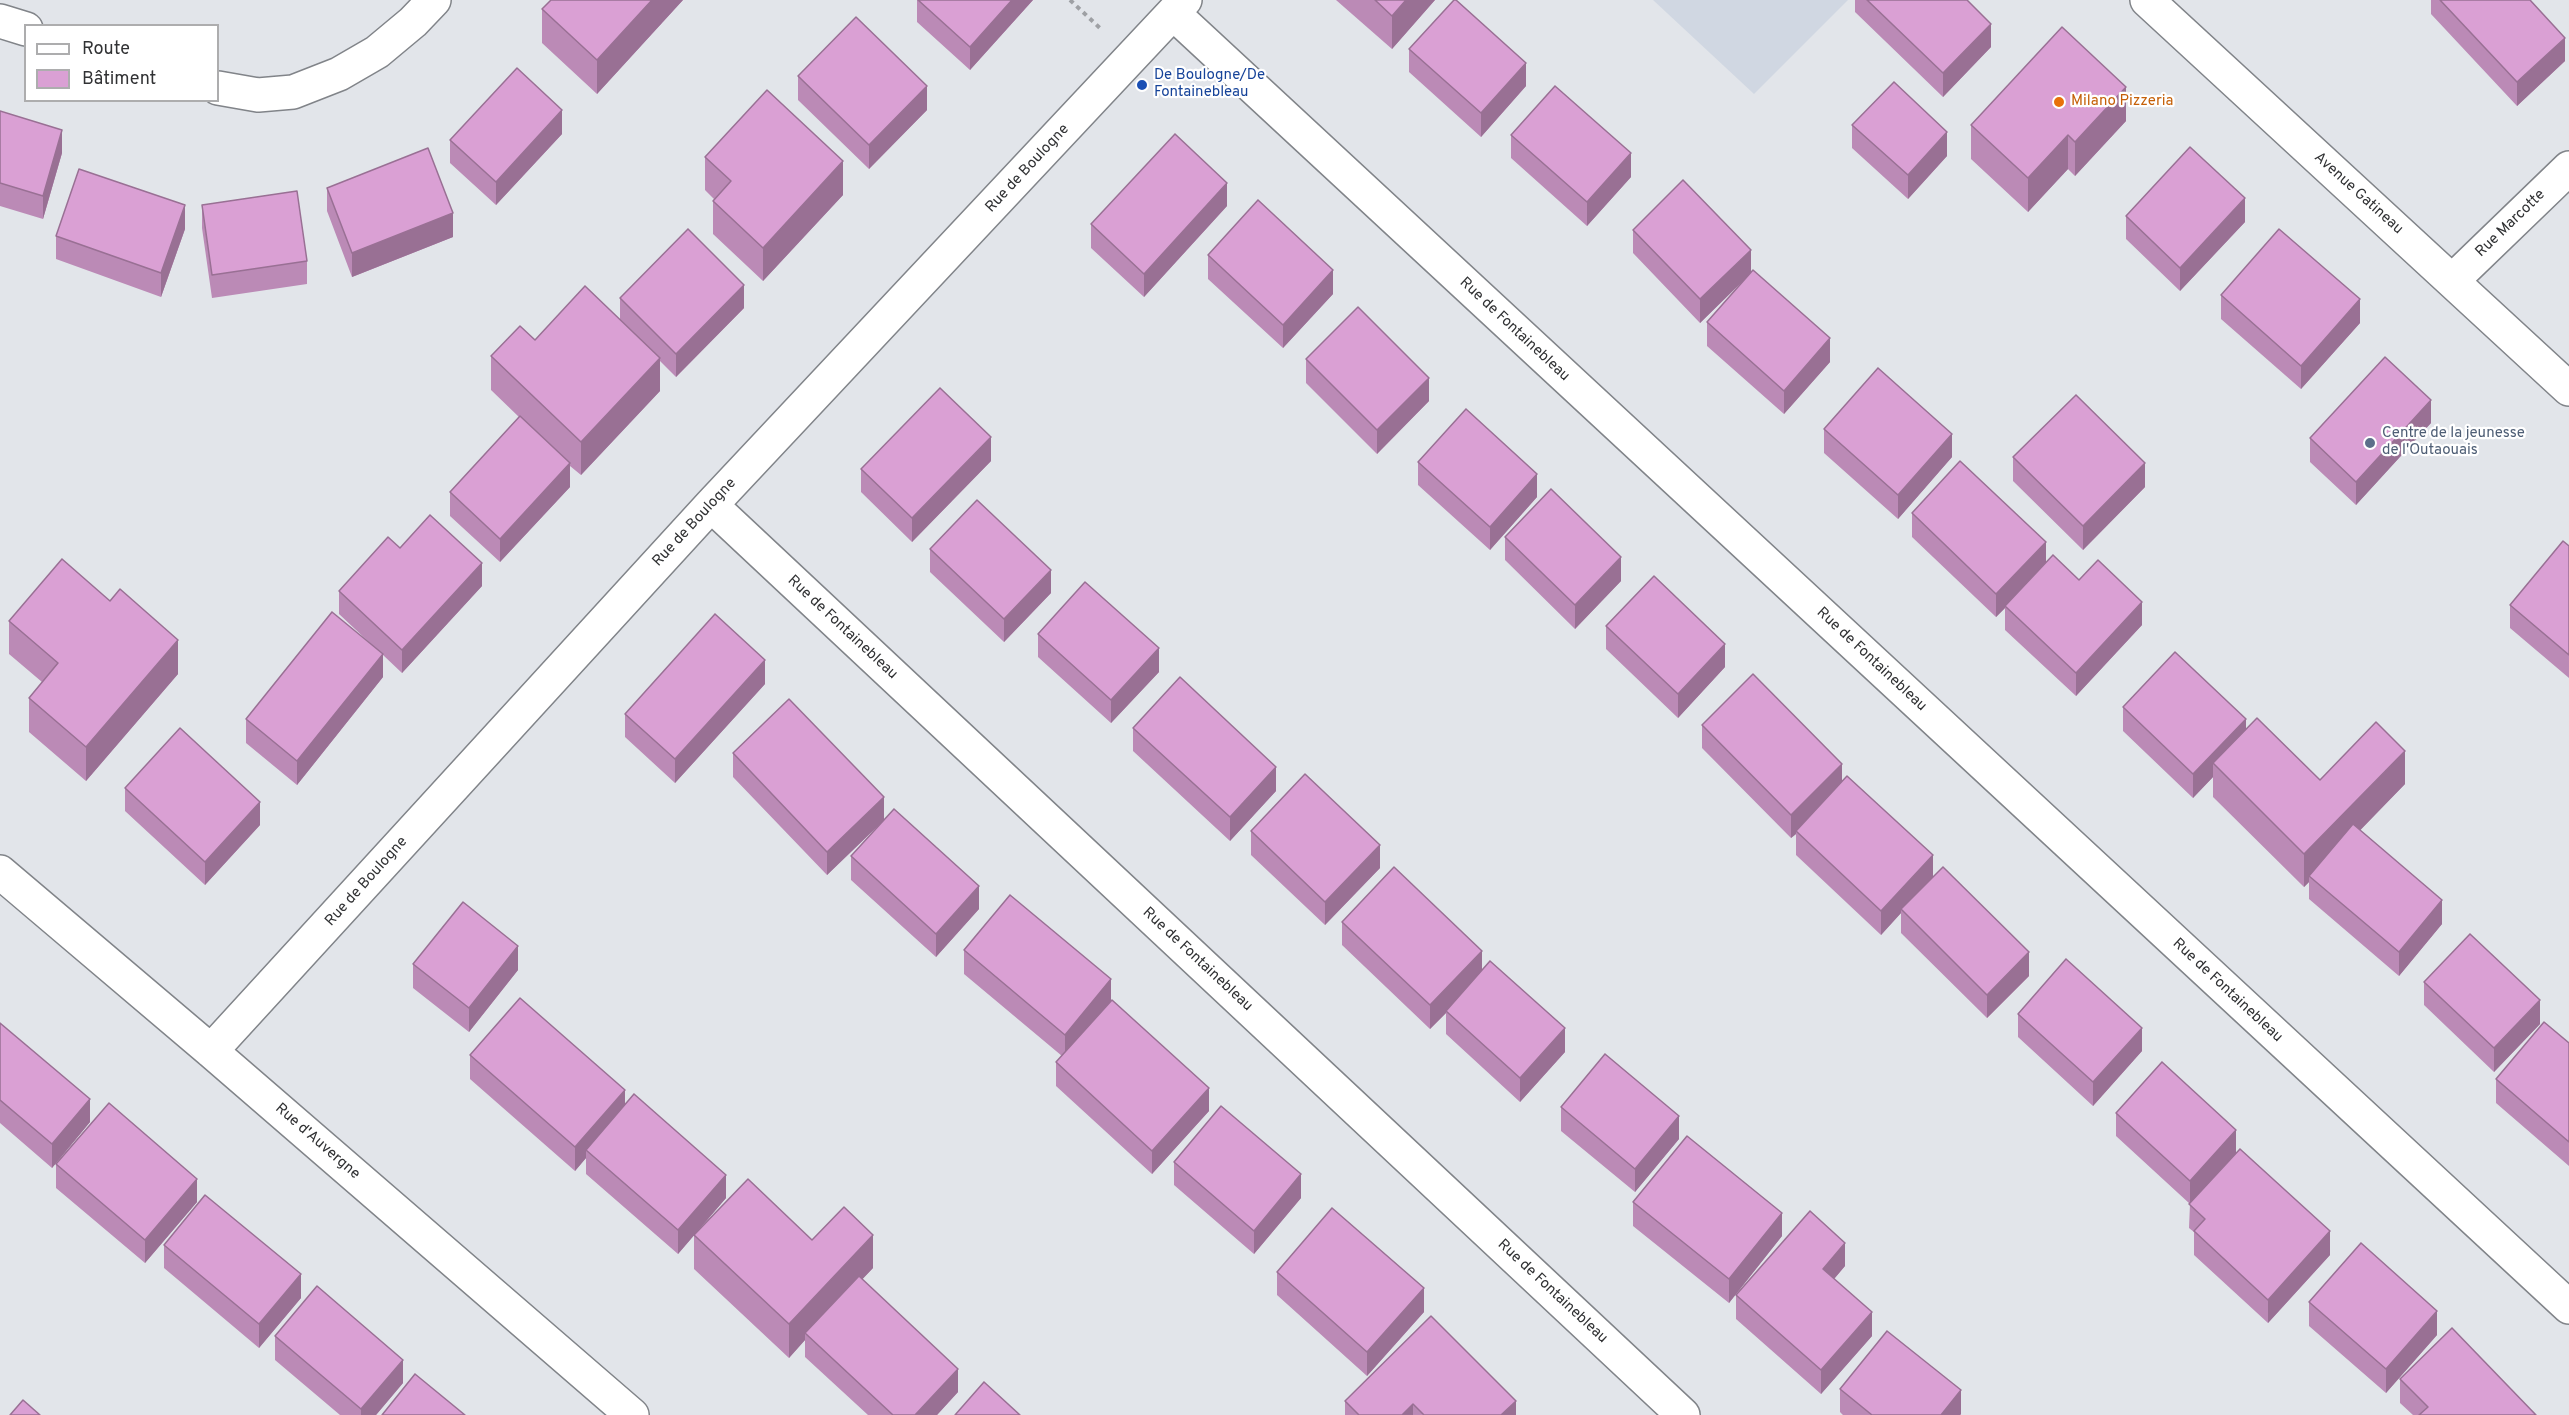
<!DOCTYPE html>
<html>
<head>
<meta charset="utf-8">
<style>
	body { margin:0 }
	#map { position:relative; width:2569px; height:1415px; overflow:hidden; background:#e2e5ea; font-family:Overpass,sans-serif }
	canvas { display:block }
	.legend { position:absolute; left:24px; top:24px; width:195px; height:78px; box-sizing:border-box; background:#fff; border:2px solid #adadae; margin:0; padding:8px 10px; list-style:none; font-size:18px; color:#313234 }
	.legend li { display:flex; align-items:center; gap:12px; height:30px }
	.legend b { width:30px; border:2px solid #adadae }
</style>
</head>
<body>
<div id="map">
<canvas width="2569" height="1415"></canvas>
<ul class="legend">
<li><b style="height:8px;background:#fff"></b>Route</li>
<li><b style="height:16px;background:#daa0d4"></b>Bâtiment</li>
</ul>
</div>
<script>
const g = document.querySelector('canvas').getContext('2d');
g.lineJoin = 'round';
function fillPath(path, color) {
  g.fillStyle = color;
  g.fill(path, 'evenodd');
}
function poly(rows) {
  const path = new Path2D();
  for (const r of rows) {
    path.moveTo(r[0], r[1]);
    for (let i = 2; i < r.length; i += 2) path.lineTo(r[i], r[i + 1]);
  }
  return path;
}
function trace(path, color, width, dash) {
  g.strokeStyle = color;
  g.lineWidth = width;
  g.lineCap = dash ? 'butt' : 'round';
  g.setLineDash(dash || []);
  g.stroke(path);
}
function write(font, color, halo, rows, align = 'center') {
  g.font = font + ' Overpass,sans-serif';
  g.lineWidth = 4.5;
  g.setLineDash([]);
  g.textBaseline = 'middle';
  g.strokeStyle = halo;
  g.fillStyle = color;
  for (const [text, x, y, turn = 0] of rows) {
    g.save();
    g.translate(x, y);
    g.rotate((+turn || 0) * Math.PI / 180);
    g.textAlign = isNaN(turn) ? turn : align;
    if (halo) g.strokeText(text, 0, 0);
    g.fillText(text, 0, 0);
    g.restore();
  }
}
fillPath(poly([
	[1653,0,1848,0,1754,94]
]), '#d0d7e2');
const minor = poly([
	[2147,0,2569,389],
	[1173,13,2569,1307],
	[0,21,26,29],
	[218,88,258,95,293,92,339,74,377,52,413,22,434,0],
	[2453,280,2569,168],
	[711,505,1683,1415],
	[0,872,211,1051,632,1415],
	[211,1051,711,505,1185,0]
]);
trace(minor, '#818489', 36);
trace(poly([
	[1070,0,1101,29]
]), '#9ea0a4', 4, [4.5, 4.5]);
trace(minor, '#fff', 33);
fillPath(poly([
	[683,0,597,94,542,43,542,9],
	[917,0,1033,0,970,70,917,22],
	[1336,0,1435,0,1392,49],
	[1855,0,1967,0,1991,47,1943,97,1855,12],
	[2431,0,2530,0,2565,61,2517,106,2431,14],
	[1409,49,1526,86,1481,137,1409,72],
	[798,76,927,110,869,169,798,100],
	[0,111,62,153,43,219,0,206],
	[2126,121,2075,176,2068,169,2028,212,1971,159,1971,125],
	[1852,125,1947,156,1908,199,1852,148],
	[562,134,496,205,450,163,450,140],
	[1511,135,1631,177,1587,226,1511,158],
	[705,157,843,195,763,281,713,234,713,201,714,199,705,190],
	[327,188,453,237,352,277,327,211],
	[202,205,307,261,307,284,212,298,202,228],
	[1227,206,1144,297,1091,248,1091,224],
	[2126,216,2245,222,2180,291,2126,239],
	[185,229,161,297,56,259,56,236],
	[1633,230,1751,272,1830,362,1784,414,1707,346,1707,322,1741,283,1700,323,1633,253],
	[1208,255,1333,294,1283,348,1208,279],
	[2221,295,2360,323,2301,389,2221,319],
	[620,298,744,308,676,377,660,361,660,391,581,475,570,466,570,487,500,562,450,516,450,492,519,417,491,390,491,356,535,340,620,319],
	[1306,359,1429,401,1377,454,1306,383],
	[2431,423,2356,505,2310,462,2310,438],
	[1824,429,1952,457,1898,519,1824,453],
	[2013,457,2145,487,2083,550,2013,481],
	[991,461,912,542,861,492,861,469],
	[1418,462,1537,497,1490,550,1418,485],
	[1912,513,2046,562,2079,580,2142,625,2076,696,2005,630,2005,608,1996,617,1912,537],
	[1505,537,1621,581,1575,629,1505,560],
	[2569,546,2569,678,2510,628,2510,605],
	[400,548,482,586,402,673,383,655,383,677,297,785,246,743,246,719,372,645,339,614,339,591],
	[930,549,1051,593,1004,642,930,572],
	[9,621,178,674,86,781,29,732,29,698,42,682,9,654],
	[1606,626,1725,667,1678,718,1606,649],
	[1038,634,1159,672,1111,723,1038,657],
	[765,684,675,783,625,737,625,714],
	[2123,707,2246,730,2320,780,2405,784,2360,830,2442,924,2399,976,2309,899,2309,882,2304,887,2213,797,2213,777,2193,798,2123,731],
	[1702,725,1842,781,2029,976,1987,1018,1901,933,1901,913,1881,935,1796,855,1796,834,1791,838,1702,748],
	[1133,728,1276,791,1230,841,1133,751],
	[733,753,884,819,979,909,936,957,851,880,851,856,877,827,827,875,733,777],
	[125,788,260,825,205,885,125,811],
	[1251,831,1380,868,1325,925,1251,855],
	[1342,922,1482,970,1565,1052,1520,1102,1446,1034,1446,1013,1430,1029,1342,945],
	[964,950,1111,1001,1209,1111,1152,1174,1056,1086,1056,1062,1062,1056,964,974],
	[413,964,518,970,469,1032,413,988],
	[2424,982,2540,1024,2494,1072,2424,1005],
	[2018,1014,2142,1051,2093,1106,2018,1037],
	[0,1023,90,1122,52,1168,0,1123],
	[2569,1043,2569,1166,2496,1103,2496,1079],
	[470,1055,625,1105,726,1198,678,1254,586,1174,586,1158,575,1171,470,1079],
	[1561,1107,1679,1139,1635,1192,1561,1131],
	[2116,1113,2236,1153,2330,1255,2268,1323,2194,1255,2194,1232,2189,1228,2190,1204,2116,1136],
	[1174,1162,1301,1198,1254,1254,1174,1185],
	[56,1164,197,1202,145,1263,56,1188],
	[1633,1202,1782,1236,1729,1303,1633,1226],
	[694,1235,812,1240,873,1268,862,1279,958,1392,937,1415,868,1415,805,1357,805,1340,789,1358,694,1269],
	[164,1245,301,1298,259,1348,164,1268],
	[1845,1266,1834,1279,1872,1336,1821,1394,1736,1319,1736,1295],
	[1277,1272,1424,1312,1367,1376,1277,1295],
	[2309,1302,2437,1335,2386,1393,2309,1326],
	[1431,1316,1516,1415,1345,1415,1345,1401],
	[275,1336,403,1383,376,1415,340,1415,275,1360],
	[2400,1379,2536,1415,2413,1415,2400,1403],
	[1840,1389,1961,1414,1960,1415,1843,1415,1840,1412]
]), '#bb8ab6');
fillPath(poly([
	[652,0,683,0,597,94,597,60],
	[1012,0,1033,0,970,70,970,47],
	[1406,0,1435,0,1392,49,1392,16],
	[1991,24,1991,47,1943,97,1943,73],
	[2565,38,2565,61,2517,106,2517,82],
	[1526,63,1526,86,1481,137,1481,113],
	[927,86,927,110,869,169,869,145],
	[2126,87,2126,121,2075,176,2075,142],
	[562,110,562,134,496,205,496,182],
	[62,130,62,153,43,219,43,196],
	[1947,132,1947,156,1908,199,1908,175],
	[2068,135,2068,169,2028,212,2028,178],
	[1631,153,1631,177,1587,226,1587,202],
	[843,161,843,195,763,281,763,248],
	[1227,183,1227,206,1144,297,1144,274],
	[2245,198,2245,222,2180,291,2180,268],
	[185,205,185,229,161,297,161,273],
	[453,213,453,237,352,277,352,253],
	[1751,250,1751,273,1700,323,1700,299],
	[1333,270,1333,294,1283,348,1283,325],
	[744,285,744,308,676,377,676,354],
	[2360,299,2360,323,2301,389,2301,366],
	[1830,338,1830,362,1784,414,1784,391],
	[660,358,660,391,581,475,581,442],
	[1429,378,1429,401,1377,454,1377,430],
	[2431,400,2431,423,2356,505,2356,482],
	[1952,434,1952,457,1898,519,1898,495],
	[991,437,991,461,912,542,912,518],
	[570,463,570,487,500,562,500,539],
	[2145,463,2145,487,2083,550,2083,526],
	[1537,474,1537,497,1490,550,1490,527],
	[2046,542,2046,566,2005,606,2005,608,1996,617,1996,594],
	[1621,557,1621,581,1575,629,1575,605],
	[482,563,482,586,402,673,402,650],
	[1051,570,1051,593,1004,642,1004,619],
	[2142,602,2142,625,2076,696,2076,673],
	[178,640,178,674,86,781,86,747],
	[1725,644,1725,667,1678,718,1678,694],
	[1159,648,1159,672,1111,723,1111,700],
	[383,654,383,677,297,785,297,761],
	[765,660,765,684,675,783,675,759],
	[2246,719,2246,742,2213,763,2213,777,2193,798,2193,774],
	[2405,751,2405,784,2313,879,2309,876,2309,882,2304,887,2304,854],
	[1842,764,1842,787,1796,831,1796,834,1791,838,1791,815],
	[1276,767,1276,791,1230,841,1230,817],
	[884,797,884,820,827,875,827,852],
	[260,802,260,825,205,885,205,862],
	[1380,845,1380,868,1325,925,1325,902],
	[1933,855,1933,879,1901,909,1901,913,1881,935,1881,911],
	[979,886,979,909,936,957,936,934],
	[2442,900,2442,924,2399,976,2399,952],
	[518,946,518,970,469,1032,469,1008],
	[1482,951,1482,974,1446,1011,1446,1013,1430,1029,1430,1005],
	[2029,952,2029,976,1987,1018,1987,995],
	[1111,979,1111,1002,1065,1059,1065,1035],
	[2540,1000,2540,1024,2494,1072,2494,1048],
	[1565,1028,1565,1052,1520,1102,1520,1078],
	[2142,1028,2142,1051,2093,1106,2093,1082],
	[1209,1088,1209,1111,1152,1174,1152,1151],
	[625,1090,625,1114,586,1150,586,1158,575,1171,575,1147],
	[90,1099,90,1122,52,1168,52,1144],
	[1679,1116,1679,1139,1635,1192,1635,1169],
	[2236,1130,2236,1154,2190,1205,2190,1181],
	[1301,1174,1301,1198,1254,1254,1254,1231],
	[726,1175,726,1198,678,1254,678,1230],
	[197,1179,197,1202,145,1263,145,1240],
	[1782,1213,1782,1236,1729,1303,1729,1279],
	[2330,1231,2330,1255,2268,1323,2268,1300],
	[873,1235,873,1268,809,1336,805,1333,805,1340,789,1358,789,1324],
	[1845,1243,1845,1266,1823,1292,1823,1269],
	[301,1274,301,1298,259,1348,259,1324],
	[1424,1288,1424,1312,1367,1376,1367,1352],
	[2437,1311,2437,1335,2386,1393,2386,1369],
	[1872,1312,1872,1336,1821,1394,1821,1370],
	[403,1360,403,1383,376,1415,361,1415,361,1409],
	[958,1369,958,1392,937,1415,915,1415],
	[1961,1390,1961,1414,1960,1415,1941,1415],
	[1516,1401,1516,1415,1501,1415],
	[1413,1404,1413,1415,1402,1415]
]), '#997094');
const building = poly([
	[551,0,652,0,597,60,542,9,551,0],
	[918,0,1012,0,970,47,918,0],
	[1375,0,1406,0,1392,16,1375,0],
	[1454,0,1456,0,1526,63,1481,113,1409,49,1454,0],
	[1867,0,1967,0,1991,24,1943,73,1867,0],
	[2440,0,2530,0,2565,38,2517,82,2440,0],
	[856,17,927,86,869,145,798,76,856,17],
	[2062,27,2126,87,2075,142,2068,135,2028,178,1971,125,2062,27],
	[517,68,562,110,496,182,450,140,517,68],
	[1894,82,1947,132,1908,175,1852,125,1894,82],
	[1555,86,1631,153,1587,202,1511,135,1555,86],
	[767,90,843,161,763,248,713,201,731,181,705,157,767,90],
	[0,111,62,130,43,196,0,183,0,111],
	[1175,134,1227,183,1144,274,1091,224,1175,134],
	[2190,147,2245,198,2180,268,2126,216,2190,147],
	[428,148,453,213,352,253,327,188,428,148],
	[79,169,185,205,161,273,56,236,79,169],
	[1683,180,1751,250,1700,299,1633,230,1683,180],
	[297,191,307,261,212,275,202,205,297,191],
	[1258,200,1333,270,1283,325,1208,255,1258,200],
	[688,229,744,285,676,354,620,298,688,229],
	[2279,229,2360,299,2301,366,2221,295,2279,229],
	[1753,270,1830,338,1784,391,1707,322,1753,270],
	[585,286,660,358,581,442,491,356,520,326,535,340,585,286],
	[1358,307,1429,378,1377,430,1306,359,1358,307],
	[2385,357,2431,400,2356,482,2310,438,2385,357],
	[1878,368,1952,434,1898,495,1824,429,1878,368],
	[940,388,991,437,912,518,861,469,940,388],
	[2076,395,2145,463,2083,526,2013,457,2076,395],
	[1466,409,1537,474,1490,527,1418,462,1466,409],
	[520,416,570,463,500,539,450,492,520,416],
	[1960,461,2046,542,1996,594,1912,513,1960,461],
	[1551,489,1621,557,1575,605,1505,537,1551,489],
	[977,500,1051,570,1004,619,930,549,977,500],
	[430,515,482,563,402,650,339,591,388,537,400,548,430,515],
	[2563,541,2569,546,2569,655,2510,605,2563,541],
	[2053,555,2079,580,2098,560,2142,602,2076,673,2005,606,2053,555],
	[62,559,110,601,120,589,178,640,86,747,29,698,58,663,9,621,62,559],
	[1654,576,1725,644,1678,694,1606,626,1654,576],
	[1085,582,1159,648,1111,700,1038,634,1085,582],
	[332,612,383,654,297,761,246,719,332,612],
	[715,614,765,660,675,759,625,714,715,614],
	[2175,652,2246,719,2193,774,2123,707,2175,652],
	[1753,674,1842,764,1791,815,1702,725,1753,674],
	[1180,677,1276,767,1230,817,1133,728,1180,677],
	[789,699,884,797,827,852,733,753,789,699],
	[2257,718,2320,780,2376,722,2405,751,2304,854,2213,763,2257,718],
	[180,728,260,802,205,862,125,788,180,728],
	[1305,774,1380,845,1325,902,1251,831,1305,774],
	[1847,776,1933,855,1881,911,1796,831,1847,776],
	[894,809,979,886,936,934,851,856,894,809],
	[2353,824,2442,900,2399,952,2309,876,2353,824],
	[1394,867,1482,951,1430,1005,1342,922,1394,867],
	[1943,867,2029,952,1987,995,1901,909,1943,867],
	[1010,895,1111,979,1065,1035,964,950,1010,895],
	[463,902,518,946,469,1008,413,964,463,902],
	[2470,934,2540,1000,2494,1048,2424,982,2470,934],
	[2066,959,2142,1028,2093,1082,2018,1014,2066,959],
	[1490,961,1565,1028,1520,1078,1446,1011,1490,961],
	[520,998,625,1090,575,1147,470,1055,520,998],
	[1112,1000,1209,1088,1152,1151,1056,1062,1112,1000],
	[2544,1022,2569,1043,2569,1142,2496,1079,2544,1022],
	[0,1023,90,1099,52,1144,0,1100,0,1023],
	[1605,1054,1679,1116,1635,1169,1561,1107,1605,1054],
	[2162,1062,2236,1130,2190,1181,2116,1113,2162,1062],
	[634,1094,726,1175,678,1230,586,1150,634,1094],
	[109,1103,197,1179,145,1240,56,1164,109,1103],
	[1221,1106,1301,1174,1254,1231,1174,1162,1221,1106],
	[1687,1136,1782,1213,1729,1279,1633,1202,1687,1136],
	[2240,1149,2330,1231,2268,1300,2194,1231,2205,1219,2189,1204,2240,1149],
	[748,1179,812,1240,844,1207,873,1235,789,1324,694,1235,748,1179],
	[205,1195,301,1274,259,1324,164,1245,205,1195],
	[1332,1208,1424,1288,1367,1352,1277,1272,1332,1208],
	[1810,1211,1845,1243,1823,1269,1872,1312,1821,1370,1736,1295,1810,1211],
	[2361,1243,2437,1311,2386,1369,2309,1302,2361,1243],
	[859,1276,958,1369,915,1415,893,1415,805,1333,859,1276],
	[317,1286,403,1360,361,1409,275,1336,317,1286],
	[1431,1316,1516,1401,1501,1415,1424,1415,1413,1404,1402,1415,1359,1415,1345,1401,1431,1316],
	[2452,1328,2536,1415,2419,1415,2428,1407,2400,1379,2452,1328],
	[1887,1331,1961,1390,1941,1415,1872,1415,1840,1389,1887,1331],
	[415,1374,465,1415,382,1415,415,1374],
	[984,1382,1020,1415,955,1415,984,1382],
	[23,1400,40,1415,10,1415,23,1400]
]);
fillPath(building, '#daa0d4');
trace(building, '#997094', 1.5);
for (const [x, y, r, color] of [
	[1142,85,6,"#1a4fb4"],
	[2059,102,6,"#e8710a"],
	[2370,443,6,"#5c6f8a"]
]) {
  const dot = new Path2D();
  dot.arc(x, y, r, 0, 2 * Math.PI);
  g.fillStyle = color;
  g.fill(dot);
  trace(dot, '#fff', 2);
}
write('15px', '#164399', '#fff', [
	["De Boulogne/De",1154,76],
	["Fontainebleau",1154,93]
], 'left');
write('15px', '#c56008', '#fff', [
	["Milano Pizzeria",2071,102]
], 'left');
write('15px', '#313234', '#fff', [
	["Rue de Boulogne",1028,169,-47],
	["Avenue Gatineau",2358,194,42],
	["Rue Marcotte",2511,224,-44],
	["Rue de Fontainebleau",1514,330,43],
	["Rue de Boulogne",695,523,-47],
	["Rue de Fontainebleau",842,628,43],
	["Rue de Fontainebleau",1871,660,43],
	["Rue de Boulogne",367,882,-48],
	["Rue de Fontainebleau",1197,960,43],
	["Rue de Fontainebleau",2227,991,43],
	["Rue d'Auvergne",317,1142,41],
	["Rue de Fontainebleau",1552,1292,43]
]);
write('15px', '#4e5e75', '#fff', [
	["Centre de la jeunesse",2382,434],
	["de l'Outaouais",2382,451]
], 'left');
</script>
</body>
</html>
